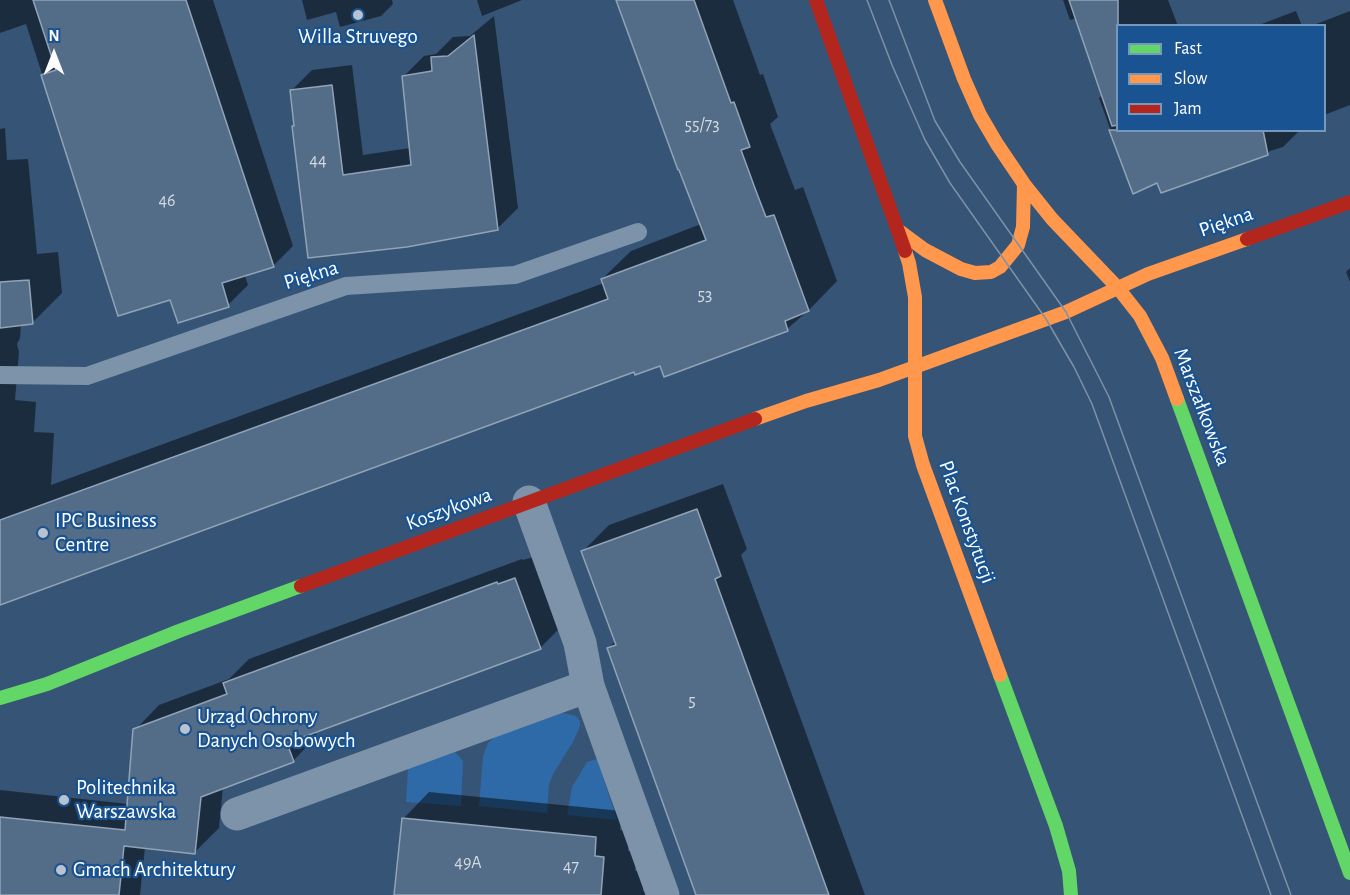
<!DOCTYPE html>
<html>
<head>
<meta charset="utf-8">
<style>
	body { margin:0 }
	#map { position:relative; width:1350px; height:895px; overflow:hidden; background:#355476; font-family:"Alegreya Sans",sans-serif }
	canvas { display:block }
	.legend { position:absolute; left:1116px; top:24px; width:210px; height:108px; box-sizing:border-box; background:#1a5391; border:2px solid #7698bd; margin:0; padding:8px 10px; list-style:none; font-size:18px; color:#fff }
	.legend li { display:flex; align-items:center; gap:12px; height:30px }
	.legend b { width:30px; border:2px solid #7698bd }
	.north { position:absolute; left:24px; top:24px; width:60px; height:60px; -webkit-text-stroke:4px #1a5391; paint-order:stroke; rotate:0deg; font-size:16px; font-weight:700; line-height:24px; text-align:center; color:#fff }
	.north::after { content:''; display:block; margin:auto; width:21px; height:27px; background:#fff; clip-path:polygon(50% 0,100% 100%,50% 72%,0 100%) }
</style>
</head>
<body>
<div id="map">
<canvas width="1350" height="895"></canvas>
<ul class="legend">
<li><b style="height:8px;background:#63d668"></b>Fast</li>
<li><b style="height:8px;background:#ff974d"></b>Slow</li>
<li><b style="height:8px;background:#b3261e"></b>Jam</li>
</ul>
<div class="north">N</div>
</div>
<script>
const g = document.querySelector('canvas').getContext('2d');
g.lineJoin = 'round';
function fillPath(path, color) {
  g.fillStyle = color;
  g.fill(path, 'evenodd');
}
function poly(rows) {
  const path = new Path2D();
  for (const r of rows) {
    path.moveTo(r[0], r[1]);
    for (let i = 2; i < r.length; i += 2) path.lineTo(r[i], r[i + 1]);
  }
  return path;
}
function trace(path, color, width, dash) {
  g.strokeStyle = color;
  g.lineWidth = width;
  g.lineCap = dash ? 'butt' : 'round';
  g.setLineDash(dash || []);
  g.stroke(path);
}
function write(font, color, halo, rows, align = 'center') {
  g.font = font + ' "Alegreya Sans",sans-serif';
  g.lineWidth = 4.5;
  g.setLineDash([]);
  g.textBaseline = 'middle';
  g.strokeStyle = halo;
  g.fillStyle = color;
  for (const [text, x, y, turn = 0] of rows) {
    g.save();
    g.translate(x, y);
    g.rotate((+turn || 0) * Math.PI / 180);
    g.textAlign = isNaN(turn) ? turn : align;
    if (halo) g.strokeText(text, 0, 0);
    g.fillText(text, 0, 0);
    g.restore();
  }
}
fillPath(poly([
	[558,712,576,716,580,721,580,726,573,742,553,774,549,785,547,813,479,806,483,756,488,743,497,734],
	[455,752,463,761,461,806,406,802,408,768],
	[597,759,617,820,567,815,572,787,587,762]
]), '#2e6aa7');
fillPath(poly([
	[0,0,213,0,293,246,273,266,245,276,248,285,228,305,171,298,119,314,26,24,0,33],
	[302,0,392,0,393,4,381,16,340,27,336,12,307,20],
	[477,0,522,0,482,16],
	[617,0,733,0,760,75,763,74,778,117,770,124,795,190,803,187,837,281,809,310,787,329,635,370,0,604,0,129,5,128,7,160,28,159,37,254,58,252,62,293,33,322,21,324,20,338,17,344,19,352,15,400,36,402,34,432,54,433,51,485,604,283,602,279,631,251,701,224],
	[1063,0,1168,0,1178,26,1118,26,1118,130,1300,130,1283,147,1270,151,1267,154,1158,181,1133,192,1099,98,1103,94,1077,18,1070,20],
	[1296,11,1302,26,1256,26],
	[1350,11,1350,105,1324,115,1324,26,1311,26],
	[494,16,518,208,498,228,406,246,295,125,291,91,312,70,352,65,363,155,410,148,403,77,424,56,436,54,453,37,470,36],
	[1350,268,1350,282,1346,272],
	[723,484,747,549,741,555,865,895,698,895,608,648,616,641,583,551,609,525],
	[540,555,564,624,540,648,315,731,317,736,293,761,223,787,219,828,195,852,145,847,140,895,0,895,0,790,128,804,135,730,159,705,229,679,249,659,522,559,523,560],
	[429,792,622,811,620,830,629,831,628,851,637,851,635,871,645,872,643,891,653,892,652,895,395,895,403,819]
]), '#0007');
const building = poly([
	[33,0,186,0,274,267,222,283,229,307,178,323,170,300,118,316,41,75,56,70,33,0],
	[616,0,694,0,731,103,734,102,750,147,741,150,756,191,766,217,774,215,809,311,785,321,788,331,664,377,660,366,635,375,634,372,0,605,0,520,608,299,601,279,706,240,679,170,678,170,616,0],
	[1069,0,1118,0,1118,125,1112,126,1069,0],
	[474,35,498,230,407,247,308,258,292,126,294,126,290,90,332,85,343,175,411,165,402,76,432,71,431,57,448,56,474,35],
	[1109,130,1263,130,1268,155,1161,193,1157,183,1133,194,1109,130],
	[29,280,33,324,0,328,0,282,29,280],
	[697,509,721,576,715,579,829,895,696,895,607,648,616,645,581,551,697,509],
	[515,578,541,649,287,743,294,762,201,797,195,854,124,846,119,895,0,895,0,817,125,830,133,729,227,694,223,683,497,582,498,584,515,578],
	[402,818,596,837,595,856,604,857,601,895,394,895,402,818]
]);
fillPath(building, '#536c87');
trace(building, '#91a4b7', 1.5);
trace(poly([
	[0,375,87,376,346,286,515,275,638,232]
]), '#7d93a9', 18);
trace(poly([
	[529,502,580,643,588,686,663,895],
	[237,814,588,686]
]), '#7d93a9', 33);
trace(poly([
	[1177,399,1350,873],
	[1000,675,1056,826,1069,871,1071,895],
	[0,698,47,684,179,631,301,586]
]), '#63d668', 14);
trace(poly([
	[935,0,964,79,980,115,997,144,1024,184,1052,219,1118,288,1140,316,1162,358,1177,399],
	[898,230,925,250,961,269,975,273,991,272,1000,267,1018,245,1023,227,1024,184],
	[905,251,909,263,915,297,915,436,923,465,1000,675],
	[755,419,806,401,879,380,1066,312,1148,274,1247,239]
]), '#ff974d', 14);
trace(poly([
	[816,0,905,251],
	[1247,239,1350,202],
	[301,586,755,419]
]), '#b3261e', 14);
trace(poly([
	[867,0,892,65,925,140,950,183,1046,319,1074,367,1092,404,1271,895],
	[889,0,935,121,960,162,1066,312,1109,397,1291,895]
]), '#7d92a9', 1.5);
for (const [x, y, r, color] of [
	[358,15,6,"#b8c3cf"],
	[43,533,6,"#b8c3cf"],
	[185,729,6,"#b8c3cf"],
	[64,800,6,"#b8c3cf"],
	[61,870,6,"#b8c3cf"]
]) {
  const dot = new Path2D();
  dot.arc(x, y, r, 0, 2 * Math.PI);
  g.fillStyle = color;
  g.fill(dot);
  trace(dot, '#1a5391', 2);
}
write('18px', '#d4dae1', null, [
	["55/73",702,125],
	["44",318,161],
	["46",167,201],
	["53",705,295],
	["5",692,701],
	["49A",468,863],
	["47",571,867]
]);
write('21px', '#fff', '#1a5391', [
	["Willa Struvego",358,37,"center"],
	["IPC Business",55,521],
	["Centre",55,545],
	["Urząd Ochrony",197,717],
	["Danych Osobowych",197,741],
	["Politechnika",76,788],
	["Warszawska",76,812],
	["Gmach Architektury",73,870]
], 'left');
write('21px', '#fff', '#1a5391', [
	["Piękna",1226,222,-19],
	["Piękna",311,275,-17],
	["Marszałkowska",1202,407,69],
	["Koszykowa",449,509,-20],
	["Plac Konstytucji",967,522,70]
]);
</script>
</body>
</html>
